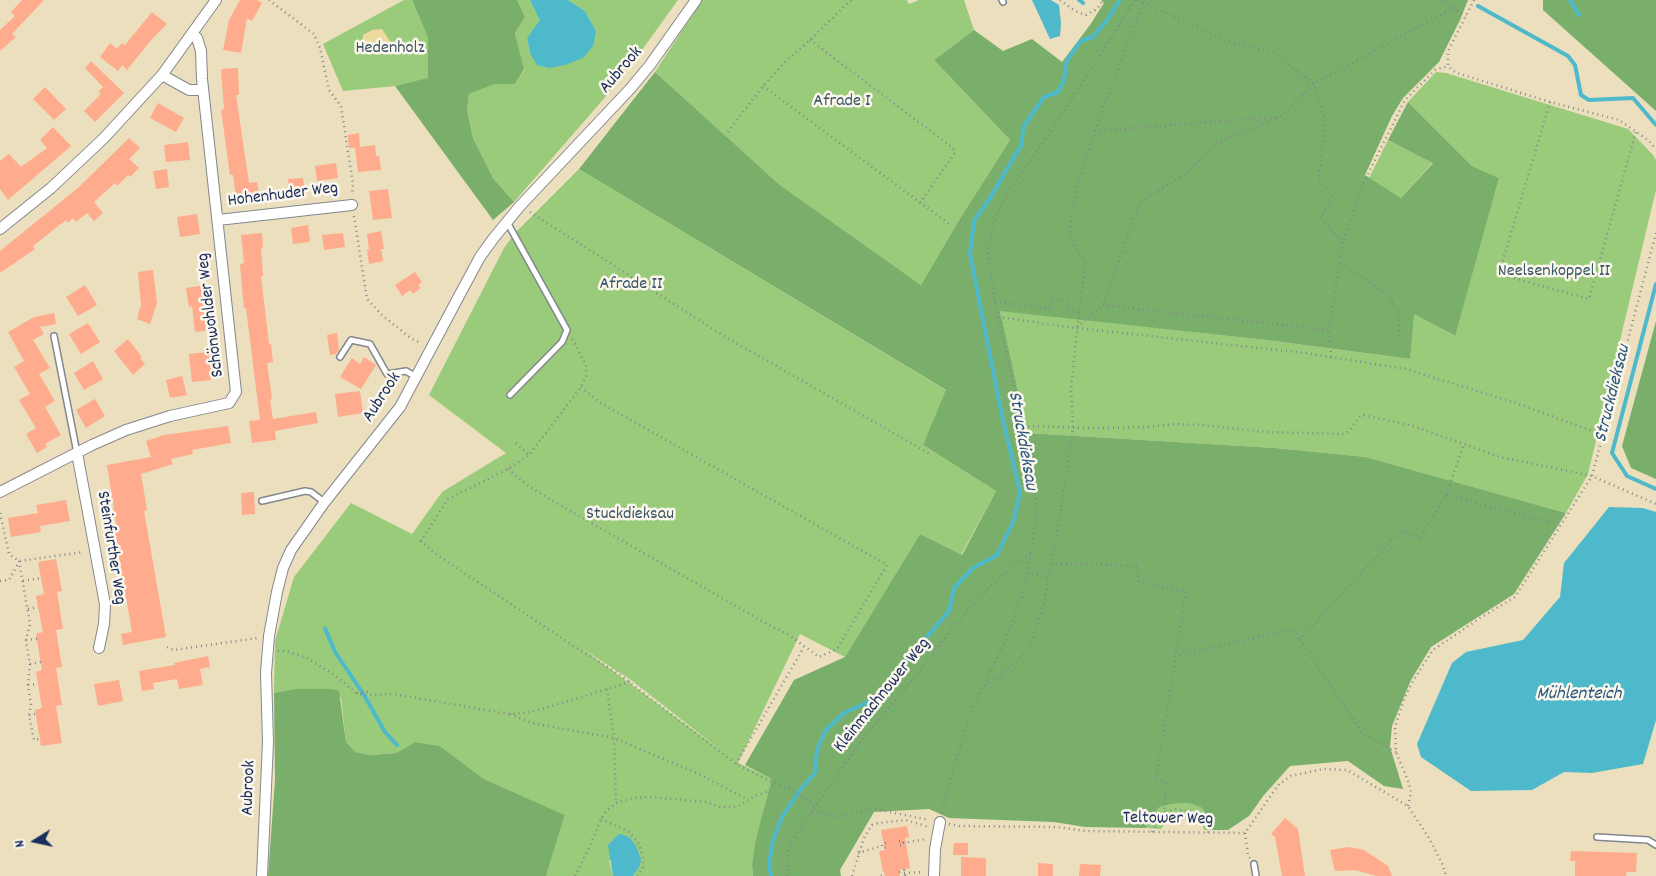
<!DOCTYPE html>
<html>
<head>
<meta charset="utf-8">
<style>
	body { margin:0 }
	#map { position:relative; width:1656px; height:876px; overflow:hidden; background:#ebdfbd; font-family:Dekko,sans-serif }
	canvas { display:block }
	.north { position:absolute; left:10px; top:816px; width:50px; height:50px; -webkit-text-stroke:4px #fbf7ec; paint-order:stroke; rotate:260deg; font-size:14px; font-weight:700; line-height:20px; text-align:center; color:#1b2f5e }
	.north::after { content:''; display:block; margin:auto; width:18px; height:22px; background:#1b2f5e; clip-path:polygon(50% 0,100% 100%,50% 72%,0 100%) }
</style>
</head>
<body>
<div id="map">
<canvas width="1656" height="876"></canvas>
<div class="north">N</div>
</div>
<script>
const g = document.querySelector('canvas').getContext('2d');
g.lineJoin = 'round';
function fillPath(path, color) {
  g.fillStyle = color;
  g.fill(path, 'evenodd');
}
function poly(rows) {
  const path = new Path2D();
  for (const r of rows) {
    path.moveTo(r[0], r[1]);
    for (let i = 2; i < r.length; i += 2) path.lineTo(r[i], r[i + 1]);
  }
  return path;
}
function trace(path, color, width, dash) {
  g.strokeStyle = color;
  g.lineWidth = width;
  g.lineCap = dash ? 'butt' : 'round';
  g.setLineDash(dash || []);
  g.stroke(path);
}
function write(font, color, halo, rows, align = 'center') {
  g.font = font + ' Dekko,sans-serif';
  g.lineWidth = 5;
  g.setLineDash([]);
  g.textBaseline = 'middle';
  g.strokeStyle = halo;
  g.fillStyle = color;
  for (const [text, x, y, turn = 0] of rows) {
    g.save();
    g.translate(x, y);
    g.rotate((+turn || 0) * Math.PI / 180);
    g.textAlign = isNaN(turn) ? turn : align;
    if (halo) g.strokeText(text, 0, 0);
    g.fillText(text, 0, 0);
    g.restore();
  }
}
fillPath(poly([
	[404,0,412,0,428,38,428,79,395,86,343,91,323,44],
	[517,0,530,0,541,20,527,38,530,53,596,31,585,11,568,0,678,0,637,57,617,79,607,95,514,202,493,178,473,138,467,110,469,94,495,84,515,84,524,70,515,33,525,17],
	[702,0,907,0,909,4,919,0,964,0,974,30,934,60,1010,140,959,220,921,285,780,185,655,72],
	[1436,72,1446,73,1628,129,1653,155,1656,160,1656,190,1588,474,1566,513,1366,457,1275,448,1027,433,1019,434,1000,310,1266,340,1409,359,1413,313,1454,336,1499,178,1472,166,1408,102],
	[1388,140,1433,162,1401,198,1369,178],
	[579,169,947,391,923,445,996,491,961,555,920,534,845,657,800,634,738,763,773,779,755,842,752,864,753,876,633,876,640,866,609,860,613,876,546,876,565,815,484,779,440,746,415,742,396,753,370,755,354,752,346,742,341,698,331,689,295,689,274,693,275,641,294,577,351,503,412,534,442,492,506,453,429,395,504,248,515,233],
	[583,649,631,680,719,749],
	[1182,803,1192,804,1202,808,1207,816,1212,830,1204,830,1201,821,1196,819,1176,818,1169,819,1161,829,1146,828,1154,813,1160,807,1172,804]
]), '#99cb7b');
fillPath(poly([
	[412,0,517,0,525,17,515,33,524,69,515,84,495,84,469,94,467,110,473,138,493,178,514,202,493,220,395,86,428,78,428,38],
	[1101,0,1468,0,1460,20,1439,62,1403,98,1392,116,1365,175,1401,198,1433,163,1388,140,1408,102,1472,166,1499,178,1455,336,1414,314,1410,359,1266,340,1000,311,1027,433,1275,448,1366,457,1566,513,1514,594,1431,647,1411,680,1392,726,1390,747,1403,789,1384,786,1348,761,1290,766,1264,795,1249,816,1228,830,1212,830,1207,816,1202,808,1192,804,1182,803,1172,804,1160,807,1154,813,1146,828,1085,827,1054,822,949,818,929,809,874,812,840,870,841,876,753,876,752,864,755,842,772,779,745,765,794,680,845,657,920,534,962,555,996,491,923,445,946,390,579,169,655,72,780,185,921,285,959,220,1010,140,934,60,974,30,1003,51,1032,39,1062,62,1090,25,1104,3],
	[1543,0,1656,0,1656,111,1543,10],
	[1656,321,1656,479,1631,468,1622,446],
	[295,689,331,689,339,691,346,742,355,752,370,755,396,753,415,742,440,746,484,779,565,815,546,876,268,876,275,780,274,693]
]), '#7aaf6b');
fillPath(poly([
	[382,29,398,54,361,51,363,35,372,30]
]), '#eeda9e');
fillPath(poly([
	[530,0,568,0,585,11,596,31,593,46,583,58,565,65,549,68,537,65,530,53,527,38,540,20],
	[1032,0,1051,0,1059,5,1061,23,1060,36,1050,39],
	[1609,507,1643,508,1656,512,1656,720,1643,764,1592,773,1564,772,1532,790,1471,791,1421,757,1417,744,1452,663,1466,652,1523,640,1560,597,1564,563],
	[619,834,624,835,630,838,636,846,641,859,640,866,633,876,613,876,608,845]
]), '#4eb9ca');
trace(poly([
	[1079,0,1083,3],
	[1570,0,1579,15],
	[1478,6,1568,56,1575,65,1581,95,1589,100,1633,98,1656,125],
	[1656,284,1612,453,1627,476,1656,489],
	[325,628,335,652,364,695,385,732,397,745],
	[771,876,769,864,773,840,782,817,800,790,815,773,817,749,826,730,844,713,877,698,908,659,949,611,954,588,973,568,997,555,1014,520,1020,492,1002,416,970,254,974,221,992,195,1021,145,1024,126,1044,97,1058,92,1064,80,1067,60,1081,41,1093,37,1107,20,1120,0]
]), '#4eb9ca', 4);
fillPath(poly([
	[22,0,44,0,12,34,16,37,0,51,0,30,15,16,11,12],
	[240,0,257,0,262,3,252,21,247,18,241,53,223,50,229,20],
	[152,12,167,24,151,40,127,70,122,65,118,71,100,57,110,43,117,49,122,43,125,45],
	[91,61,124,93,95,122,84,111,101,94,98,92,103,87,85,68],
	[238,68,239,95,236,95,249,183,257,182,260,202,237,205,233,175,230,175,221,110,224,109,221,69],
	[45,87,66,109,54,120,33,99],
	[158,103,184,118,176,132,150,118],
	[53,127,71,146,8,200,0,189,0,161,9,154,21,167,47,148,40,140],
	[359,133,360,147,375,145,376,156,379,156,381,170,358,172,355,148,349,148,348,135],
	[129,138,140,148,129,159,139,168,130,177,128,175,117,186,115,183,94,202,103,213,94,221,87,213,76,222,73,218,68,223,66,220,33,246,35,249,0,273,0,251,79,187],
	[188,142,190,160,166,162,164,145],
	[336,163,338,178,317,181,315,166],
	[167,169,169,187,156,189,153,171],
	[303,178,305,195,290,196,288,179],
	[388,189,392,218,373,220,369,191],
	[197,214,200,234,180,237,177,217],
	[308,225,310,242,293,244,291,228],
	[381,231,384,249,381,249,383,261,369,264,367,250,369,250,367,234],
	[262,233,263,248,261,248,263,276,261,276,269,344,271,344,273,362,267,363,272,399,270,400,273,419,316,412,318,423,275,431,276,440,252,443,249,421,260,420,246,308,244,308,242,289,240,264,244,263,241,235],
	[343,233,345,247,324,250,322,235],
	[153,270,157,303,150,324,137,319,141,305,138,272],
	[415,272,422,282,418,285,421,288,413,294,410,290,402,296,395,285],
	[85,285,97,305,78,316,66,297],
	[206,285,213,330,195,332,192,306,189,307,186,288],
	[54,313,56,324,40,327,44,334,33,340,50,368,39,374,55,401,45,407,61,435,45,444,47,447,37,453,26,434,36,428,19,400,30,394,14,367,24,361,8,332,34,317],
	[88,323,100,342,81,354,69,334],
	[337,333,339,350,336,354,330,355,327,335],
	[128,339,142,357,140,358,145,364,133,375,114,351],
	[216,351,218,372,211,372,211,380,192,382,189,354],
	[364,357,376,365,361,389,340,377,352,358,360,364],
	[93,361,103,379,84,390,74,373],
	[182,376,187,395,170,398,166,380],
	[360,391,363,413,338,417,335,394],
	[95,399,105,416,86,428,76,410],
	[228,426,231,443,192,450,193,454,171,459,173,464,141,474,147,510,144,511,166,637,123,645,121,634,132,632,114,528,117,528,107,465,151,457,146,441,164,435],
	[254,492,255,514,242,515,241,493],
	[66,500,70,521,40,526,41,532,11,537,8,518,38,513,36,505],
	[56,559,62,591,57,592,63,629,56,630,62,667,56,668,62,705,56,706,62,743,41,746,35,710,42,708,36,672,42,670,36,634,43,632,36,596,44,594,38,562],
	[208,656,210,667,200,669,203,685,179,689,177,679,153,683,154,689,142,691,139,671,175,665,174,663],
	[119,680,123,701,98,706,94,684],
	[1285,818,1298,829,1305,876,1282,876,1275,837,1271,834],
	[907,826,909,837,905,838,910,868,899,870,900,876,885,876,884,872,883,872,879,851,885,850,881,830],
	[954,843,968,843,968,855,953,855],
	[1349,847,1364,850,1388,866,1392,876,1377,876,1354,870,1335,871,1330,850],
	[1571,851,1637,853,1636,872,1627,872,1626,876,1575,876,1575,861,1570,861],
	[961,857,986,858,986,876,961,876],
	[1038,863,1053,864,1053,876,1038,876],
	[1080,864,1101,865,1100,876,1079,876]
]), '#ffab8d');
const service = poly([
	[1002,0,1003,2],
	[507,222,567,330,562,342,510,395],
	[54,336,77,453],
	[340,357,351,340,370,344,387,374,406,371,416,377],
	[262,501,305,491,311,492,324,502],
	[1597,837,1648,840,1656,845],
	[1254,864,1256,876]
]);
const minor = poly([
	[162,75,189,90,203,90],
	[218,220,352,205],
	[0,229,51,188,104,138,162,75,216,0],
	[77,453,105,604,104,624,99,648],
	[0,492,92,445,126,430,170,416,229,403,236,392,202,79,201,51,197,38,193,34],
	[262,876,268,742,266,673,269,636,277,592,283,568,291,550,324,503,400,407,459,296,480,257,493,239,520,206,630,89,650,65,696,0],
	[934,876,935,849,940,822]
]);
trace(service, '#83878e', 8);
trace(minor, '#83878e', 12);
trace(poly([
	[269,0,314,34,320,48,329,90,341,106,353,184,352,195],
	[1060,0,1075,11,1086,15,1097,9,1103,0],
	[1138,0,1222,39,1273,53,1314,84,1325,119,1319,180,1332,197,1321,218,1343,242,1362,186,1405,100,1435,70,1448,66],
	[1440,0,1466,16],
	[1474,0,1448,51,1448,66,1452,70,1457,73,1550,102,1619,120,1648,140,1656,149],
	[810,40,953,148,955,153,920,203],
	[763,86,952,226],
	[1550,102,1499,274,1589,299,1636,131],
	[1095,131,1277,117],
	[728,132,763,86,787,60,810,40,851,0],
	[530,212,724,336,932,455],
	[354,216,367,299,383,316,412,339,421,343],
	[1341,263,1386,293,1399,311,1399,340],
	[995,302,1049,308,1052,298,1068,302,1067,310,1080,313],
	[1103,305,1329,330],
	[998,317,1076,328,1305,353,1406,369,1516,403,1603,435],
	[1077,327,1103,305,1140,202,1185,174,1216,144,1281,116,1314,84,1453,8],
	[572,339,586,365,586,376,581,387,529,455,508,469,448,499,421,541,436,554,572,645,619,674,736,764,774,783,789,788,816,806],
	[1331,357,1329,330,1343,242],
	[1023,426,1096,428,1148,427,1177,424,1202,425,1266,432,1344,434,1349,431,1359,417,1364,415,1413,426,1500,457,1592,476,1656,504],
	[516,443,529,455],
	[508,469,526,484,546,497,767,624,789,635,819,657,837,649,887,565,599,402,581,387],
	[1446,495,1464,444],
	[0,513,9,554,19,561,84,552],
	[19,561,30,624,26,640,30,664,28,685,31,704,29,715,34,740,40,739],
	[1051,563,1136,566,1139,582,1186,591,1156,779,1166,783,1164,812],
	[1027,573,1049,577],
	[0,581,9,580,19,562],
	[23,581,41,578],
	[28,609,38,607],
	[26,640,37,639],
	[167,647,173,650,258,638],
	[278,651,286,651,307,658,336,676,356,693,364,695,394,694,509,714,524,713,542,709,630,682],
	[1175,656,1292,630,1300,639],
	[30,664,41,662],
	[28,685,38,684],
	[984,686,1001,675,1029,648,1044,604,1062,504,1073,427,1071,386,1085,263,1069,235,1076,188,1095,131,1144,0],
	[607,689,614,738,616,803],
	[357,693,368,692,371,693],
	[510,714,532,723,614,738,699,774,748,800],
	[29,715,36,714],
	[1396,752,1363,734,1300,639,1400,531,1421,537,1446,495,1561,525],
	[736,764,804,647],
	[1408,806,1411,793,1409,783,1396,752,1395,727,1404,699,1413,681,1433,650,1480,618,1515,597,1592,476,1656,233],
	[812,811,837,817,876,809,929,820],
	[942,813,954,767,972,710,1007,637,1024,589,1036,522,1036,499,1023,426,995,302,988,254,993,224,1006,195,1054,127,1135,0],
	[601,819,629,832,638,842,643,857,643,867,638,876],
	[949,824,959,826,1057,827,1086,831,1245,833,1279,784,1291,776,1323,769,1347,770,1408,806,1429,838,1442,863,1446,876],
	[1152,832,1164,812,1176,809,1199,813,1206,823,1208,833],
	[1245,833,1248,855,1250,858],
	[899,841,903,841,903,845,900,845],
	[886,843,882,844,882,846,883,848,887,847],
	[903,843,926,839],
	[858,853,882,846],
	[899,872,904,870,905,875,901,876],
	[904,873,923,872],
	[575,876,590,846,601,819,606,811,616,803,633,798,648,797,707,802,720,807,737,807,755,796,769,791,774,783],
	[787,876,788,852,792,840,864,737,918,673,952,629,988,589,1017,562,1031,554],
	[852,876,864,838,872,825,878,823,906,820,929,827],
	[881,876,885,874]
]), '#83878e', 2.5, [1, 4]);
trace(service, '#fff', 5);
trace(minor, '#fff', 10);
write('18px', '#3a5665', '#fbf7ec', [
	["Hedenholz",390,50],
	["Afrade I",842,103],
	["Neelsenkoppel II",1554,273],
	["Afrade II",631,286],
	["Stuckdieksau",630,516]
]);
write('18px', '#1b2f5e', '#fbf7ec', [
	["Aubrook",622,71,-49],
	["Hohenhuder Weg",283,196,-7],
	["Schönwohlder Weg",212,315,-97],
	["Aubrook",383,398,-57],
	["Steinfurther Weg",110,548,81],
	["Kleinmachnower Weg",883,696,-51],
	["Aubrook",250,788,-88],
	["Teltower Weg",1168,820,1]
]);
write('italic 19px', '#2a587e', '#fbf7ec', [
	["Struckdieksau",1614,394,-76],
	["Struckdieksau",1021,441,80],
	["Mühlenteich",1579,695]
]);
</script>
</body>
</html>
